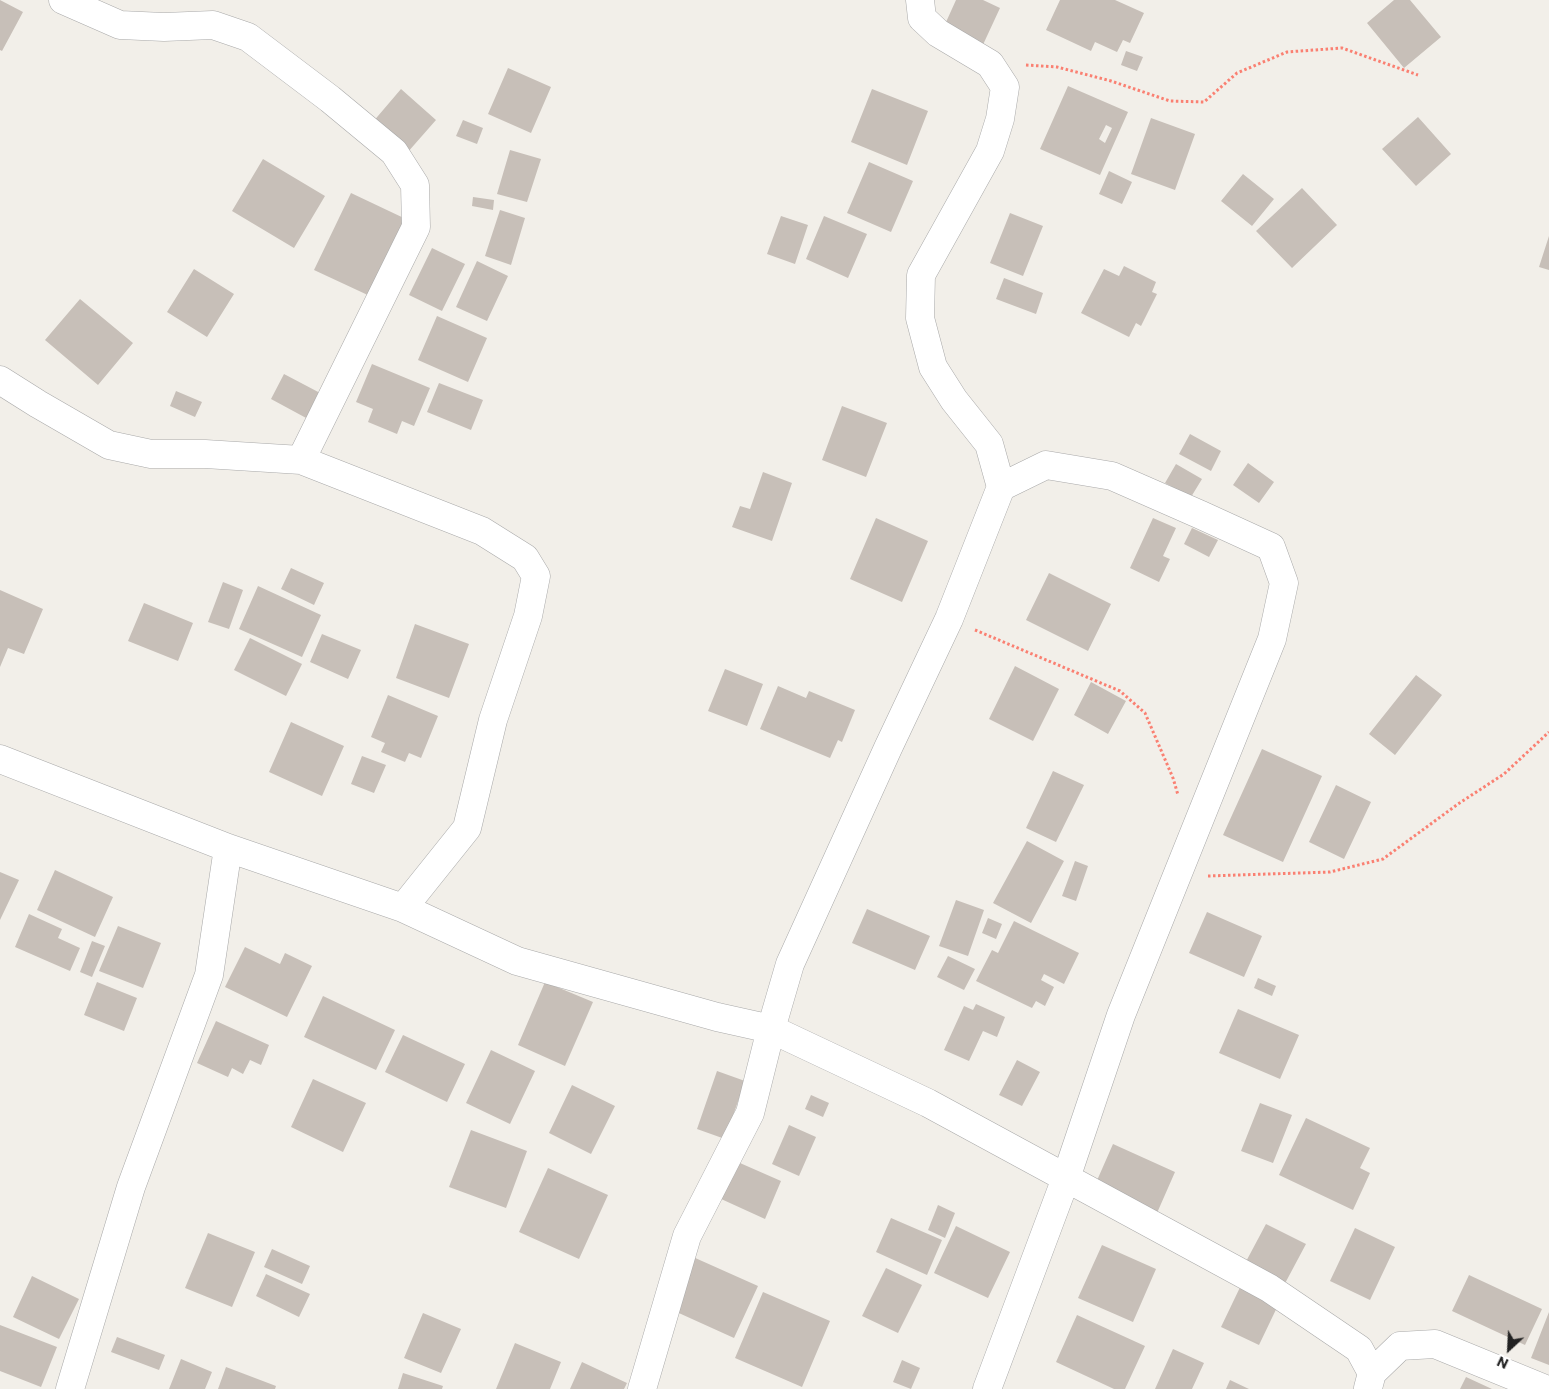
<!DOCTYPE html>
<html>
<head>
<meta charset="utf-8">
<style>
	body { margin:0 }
	#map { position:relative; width:1549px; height:1389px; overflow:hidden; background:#f2efe9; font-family:Commissioner,sans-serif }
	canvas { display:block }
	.north { position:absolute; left:1484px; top:1324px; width:50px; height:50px; -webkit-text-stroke:4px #fff; paint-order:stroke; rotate:205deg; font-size:14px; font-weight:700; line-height:20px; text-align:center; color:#222 }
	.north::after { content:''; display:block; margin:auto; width:18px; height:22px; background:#222; clip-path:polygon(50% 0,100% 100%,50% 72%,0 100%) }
</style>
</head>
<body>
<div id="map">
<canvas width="1549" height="1389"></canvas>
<div class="north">N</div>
</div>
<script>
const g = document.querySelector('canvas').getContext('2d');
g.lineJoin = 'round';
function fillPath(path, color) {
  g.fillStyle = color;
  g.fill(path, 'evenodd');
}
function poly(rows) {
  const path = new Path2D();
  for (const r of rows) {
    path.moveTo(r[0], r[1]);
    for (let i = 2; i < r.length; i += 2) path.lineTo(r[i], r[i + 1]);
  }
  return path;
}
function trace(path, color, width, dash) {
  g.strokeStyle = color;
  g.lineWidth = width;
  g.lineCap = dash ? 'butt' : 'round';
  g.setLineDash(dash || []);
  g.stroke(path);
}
fillPath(poly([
	[0,0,23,12,2,51,0,50],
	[956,0,983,0,1000,8,981,49,942,31],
	[1060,0,1115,0,1144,13,1130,43,1123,40,1117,52,1095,42,1091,51,1046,30],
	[1394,0,1410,0,1441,37,1404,68,1367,23],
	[1126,51,1143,57,1137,71,1121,65],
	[508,68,551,87,531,133,488,114],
	[1068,86,1128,112,1100,175,1040,149],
	[1106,125,1112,128,1105,143,1099,139],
	[401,89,436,120,407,153,372,123],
	[872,89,928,111,907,165,851,142],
	[1418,117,1451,154,1416,186,1382,149],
	[1151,118,1195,134,1175,190,1131,174],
	[463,120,483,128,477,144,456,136],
	[510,150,541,159,527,202,497,194],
	[263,159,325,196,294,248,232,211],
	[869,162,913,181,891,232,847,213],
	[1109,171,1132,182,1122,204,1099,194],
	[1243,174,1274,199,1252,226,1221,201],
	[1302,188,1337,225,1292,268,1256,231],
	[351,193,408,220,372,297,314,270],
	[473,197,494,200,493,210,472,206],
	[500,210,525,218,511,265,485,256],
	[1010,213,1043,226,1023,276,990,263],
	[781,216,808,225,795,264,767,254],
	[824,216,867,234,848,278,806,259],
	[1549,236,1549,270,1539,267],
	[432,248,465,264,442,311,409,295],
	[477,261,508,276,487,321,456,307],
	[1124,266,1156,282,1152,292,1157,294,1141,326,1136,323,1129,337,1081,313,1104,269,1119,276],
	[194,269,234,294,207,337,167,312],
	[1004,278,1043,293,1036,314,996,299],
	[80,299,133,343,98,385,45,340],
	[437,316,487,338,468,382,418,360],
	[372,364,430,388,414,426,402,421,397,434,368,422,373,409,356,402],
	[284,374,322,394,308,419,271,399],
	[439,383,483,400,471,430,427,412],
	[176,391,202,402,195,417,170,406],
	[842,406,887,423,866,477,822,460],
	[1190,434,1221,451,1211,471,1179,454],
	[1248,463,1274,482,1259,503,1233,485],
	[1176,464,1202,479,1191,497,1165,483],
	[763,472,792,483,772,541,732,527,740,506,750,509],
	[876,518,928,541,902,602,850,579],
	[1153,518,1176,528,1163,556,1170,559,1159,582,1130,568],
	[1192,528,1218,540,1209,557,1184,544],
	[291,568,324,583,314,605,281,589],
	[1049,573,1111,604,1088,651,1026,620],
	[223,582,243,590,229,629,208,622],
	[258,586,321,615,302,657,239,629],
	[0,590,43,609,24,654,8,648,0,667],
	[144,603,193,623,178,661,128,641],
	[415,624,469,644,449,698,396,678],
	[322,634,361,650,348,679,310,662],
	[250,638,302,664,286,696,234,670],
	[1015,666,1059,689,1033,741,989,719],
	[725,669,763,684,747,726,708,711],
	[1416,675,1442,695,1395,755,1369,734],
	[1091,682,1126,701,1108,734,1074,715],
	[778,686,806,698,809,691,855,710,842,742,838,740,830,758,760,729],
	[388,695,438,716,421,758,409,753,405,762,381,752,385,743,371,737],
	[291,722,344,746,322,796,269,772],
	[1262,749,1322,776,1283,862,1223,835],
	[362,756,386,765,374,793,351,784],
	[1053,771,1084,785,1056,842,1026,828],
	[1336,785,1371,802,1344,859,1309,842],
	[1027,841,1064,861,1031,923,993,903],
	[1075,861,1088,866,1076,901,1062,896],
	[55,870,113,897,95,937,37,910],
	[0,872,19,880,0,920],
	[956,900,984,910,968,956,939,946],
	[867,909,930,936,915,970,852,943],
	[1207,912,1262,936,1244,977,1189,953],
	[29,914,62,929,58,938,80,948,70,971,15,947],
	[988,918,1002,924,996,939,982,933],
	[1014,921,1079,953,1064,984,1044,974,1041,980,1054,987,1045,1006,1036,1001,1032,1008,976,981,992,950,998,953],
	[118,926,161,943,143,988,99,971],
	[92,941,105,946,92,977,80,972],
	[245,947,280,964,285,953,312,966,287,1017,225,987],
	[948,956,975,969,964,990,937,977],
	[1258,978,1276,986,1272,996,1254,988],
	[97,982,137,998,124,1031,84,1015],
	[545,982,593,1002,565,1066,518,1045],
	[323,996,395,1030,376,1070,304,1037],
	[976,1004,1005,1017,997,1037,983,1031,969,1061,944,1050,964,1006,973,1010],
	[1238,1009,1299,1035,1280,1079,1219,1053],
	[216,1021,269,1045,261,1065,250,1060,243,1074,232,1068,228,1077,197,1063],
	[403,1035,465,1064,447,1102,385,1072],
	[491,1050,535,1071,510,1124,466,1103],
	[1017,1060,1040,1072,1022,1106,999,1095],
	[717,1071,745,1081,725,1139,697,1129],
	[313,1079,366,1103,343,1152,291,1127],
	[572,1085,615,1106,591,1154,549,1133],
	[811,1095,829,1103,823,1117,805,1109],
	[1260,1103,1292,1115,1273,1163,1241,1151],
	[1306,1118,1370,1148,1360,1168,1370,1173,1353,1210,1279,1175],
	[789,1125,816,1137,799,1176,772,1164],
	[471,1130,527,1151,506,1208,449,1187],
	[1113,1144,1175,1172,1157,1213,1095,1185],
	[724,1156,781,1181,765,1219,708,1193],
	[548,1168,608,1195,579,1259,519,1232],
	[938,1205,955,1213,945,1238,928,1230],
	[891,1218,942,1240,927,1275,876,1252],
	[1266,1224,1306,1244,1282,1289,1242,1269],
	[956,1226,1010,1252,988,1298,934,1273],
	[1355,1228,1395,1247,1370,1300,1330,1281],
	[208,1233,255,1252,232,1307,185,1288],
	[1102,1245,1156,1269,1133,1322,1078,1298],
	[272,1249,310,1266,302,1284,264,1267],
	[693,1257,758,1286,734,1338,670,1309],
	[886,1268,922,1285,898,1333,862,1316],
	[266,1274,310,1294,299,1317,256,1296],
	[1469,1275,1542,1309,1525,1345,1452,1311],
	[32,1276,79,1299,59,1339,13,1317],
	[1244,1279,1282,1297,1259,1345,1221,1327],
	[763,1292,830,1321,802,1387,735,1358],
	[1549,1312,1549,1365,1531,1358],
	[423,1313,461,1329,441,1373,404,1358],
	[1077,1315,1145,1346,1125,1389,1114,1389,1056,1362],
	[0,1325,57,1347,41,1387,0,1371],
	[117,1337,165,1355,159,1370,111,1352],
	[515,1343,561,1362,550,1389,496,1389],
	[1173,1349,1204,1363,1192,1389,1155,1389],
	[181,1359,212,1372,205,1389,169,1389],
	[902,1360,920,1368,911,1389,893,1382],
	[582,1362,627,1383,624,1389,570,1389],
	[226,1367,276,1386,275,1389,218,1389],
	[403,1373,443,1386,442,1389,398,1389],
	[1466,1377,1492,1389,1460,1389],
	[1230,1380,1249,1389,1226,1389]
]), '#c7bfb8');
const minor = poly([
	[63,0,120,25,164,27,213,25,248,37,330,99,394,152,415,185,416,227,301,460],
	[0,380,38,404,109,445,151,454,205,454,301,460,482,531,525,558,536,576,528,616,493,720,467,828,403,908],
	[0,759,228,848,403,908,517,961,717,1017,771,1029,928,1103,1269,1288,1359,1349,1372,1373],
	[1368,1388,1372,1373,1400,1346,1435,1344,1545,1389],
	[70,1389,131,1187,209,975,228,848],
	[642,1389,687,1236,750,1113,771,1029,790,964,888,748,949,619,1001,487,989,444,954,400,933,367,920,318,921,275,990,151,1000,119,1005,87,990,64,938,33,922,18,920,0],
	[987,1389,1066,1178,1121,1015,1272,639,1284,583,1271,547,1201,515,1112,476,1046,465,1001,487]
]);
trace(minor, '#a9a9a9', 29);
trace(poly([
	[1026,65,1057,67,1111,81,1170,101,1204,102,1237,73,1287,52,1342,48,1418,75],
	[975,630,1120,691,1145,713,1173,778,1178,795],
	[1208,876,1330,872,1383,859,1458,804,1504,774,1549,732]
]), '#fa8072', 3, [2.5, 2.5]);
trace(minor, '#fff', 28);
</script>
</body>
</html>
